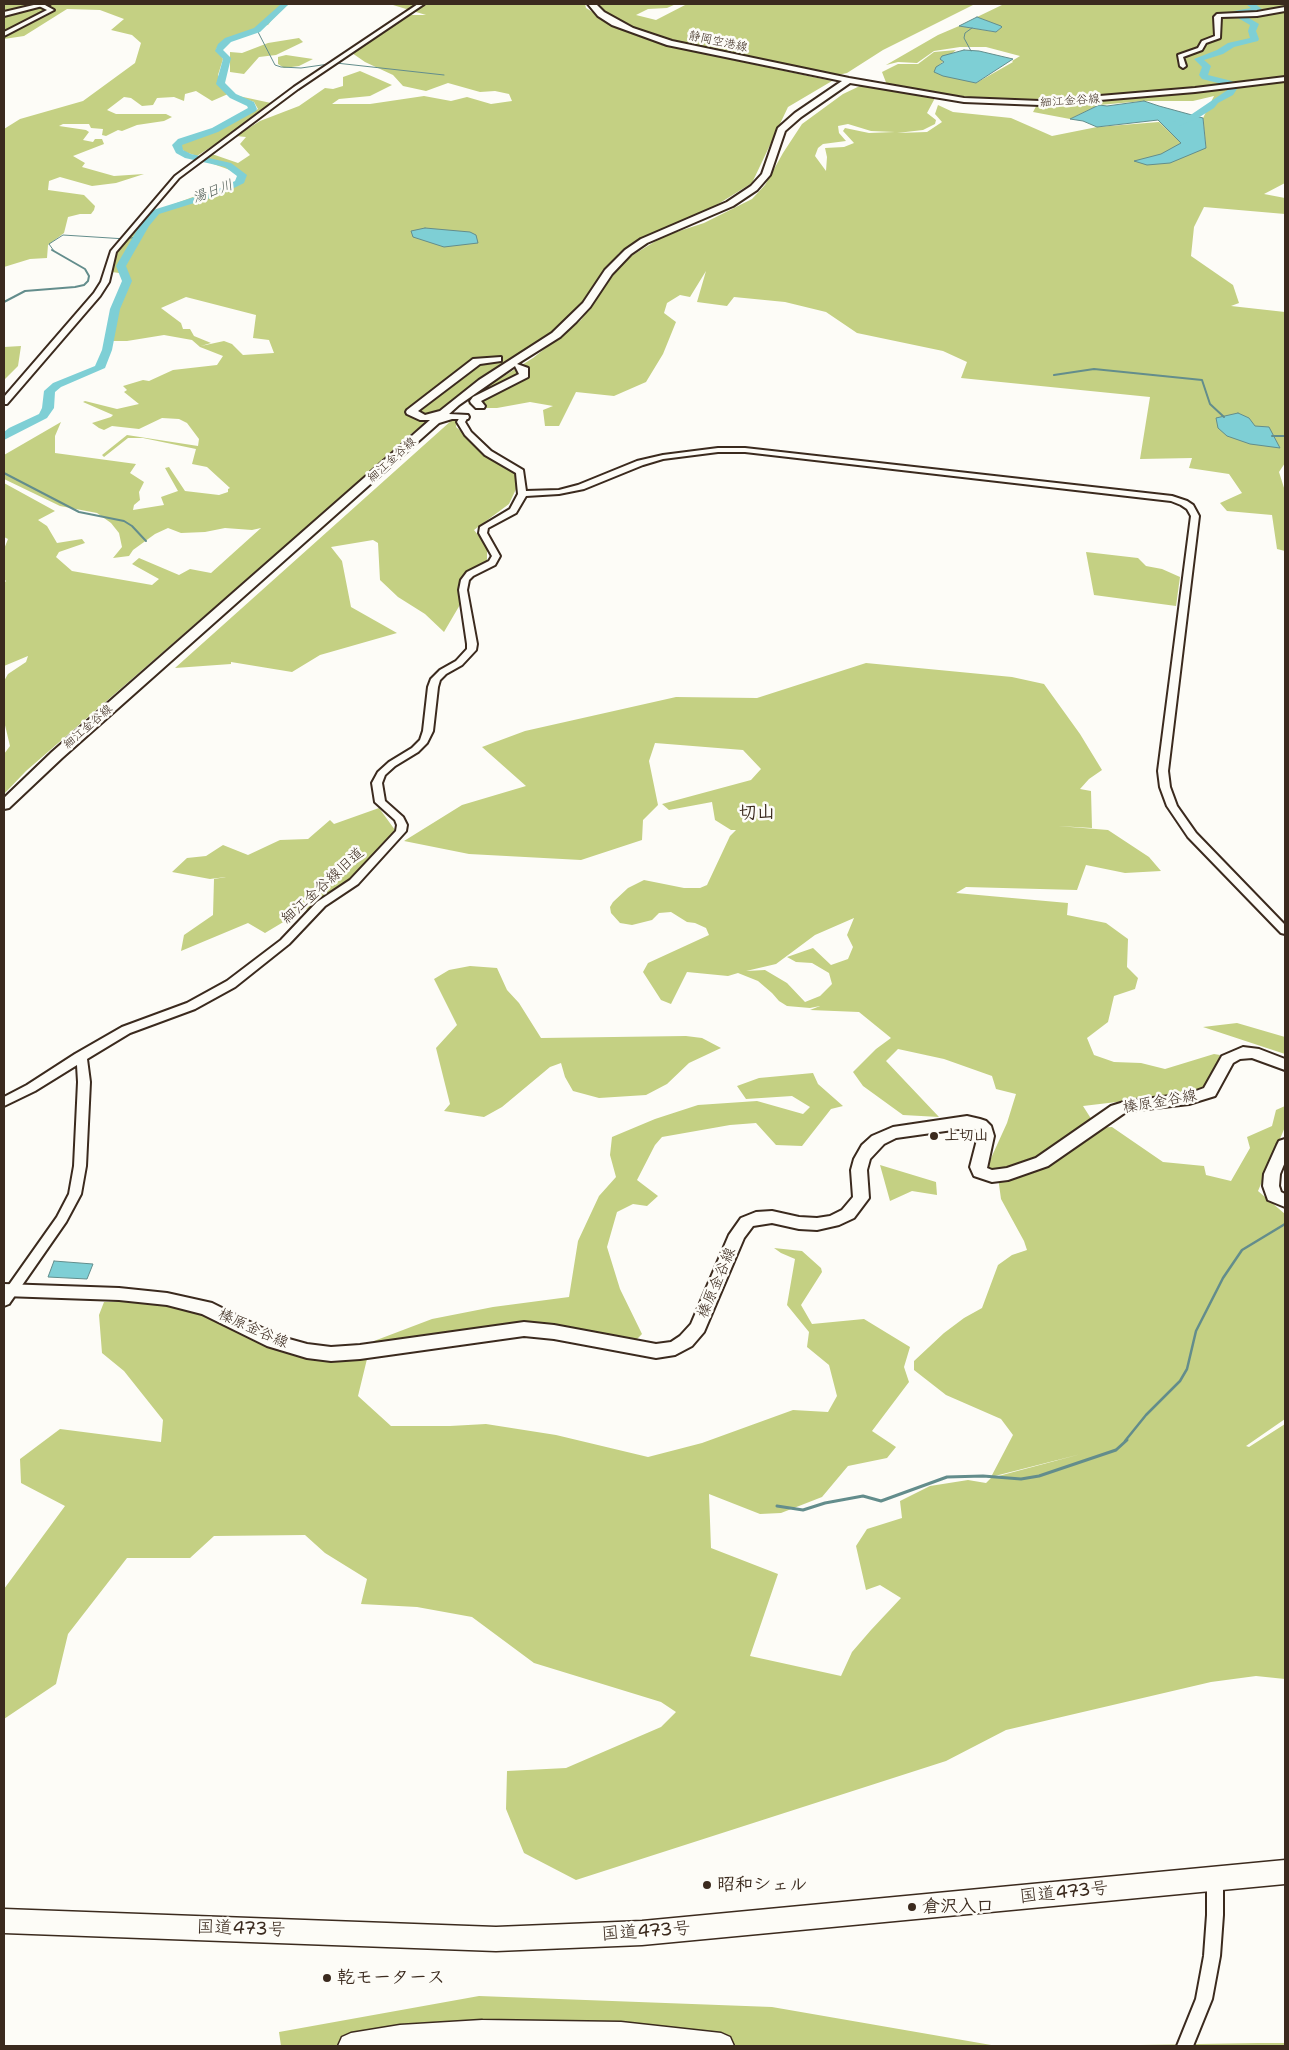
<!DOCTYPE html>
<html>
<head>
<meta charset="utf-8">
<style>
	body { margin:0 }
	#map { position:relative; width:1289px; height:2050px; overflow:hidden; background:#fdfcf7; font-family:"Shantell Sans",sans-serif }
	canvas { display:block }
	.frame { position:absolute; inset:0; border:5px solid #3b2a1e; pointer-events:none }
</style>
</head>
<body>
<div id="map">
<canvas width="1289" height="2050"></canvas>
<div class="frame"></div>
</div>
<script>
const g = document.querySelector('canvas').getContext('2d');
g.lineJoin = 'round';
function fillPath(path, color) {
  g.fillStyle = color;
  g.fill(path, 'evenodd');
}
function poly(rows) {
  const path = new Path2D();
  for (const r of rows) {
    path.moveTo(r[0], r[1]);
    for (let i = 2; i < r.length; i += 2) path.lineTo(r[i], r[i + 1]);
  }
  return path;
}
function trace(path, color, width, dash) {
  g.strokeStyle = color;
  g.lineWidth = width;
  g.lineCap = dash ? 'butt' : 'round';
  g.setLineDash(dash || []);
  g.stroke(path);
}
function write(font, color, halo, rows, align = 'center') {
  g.font = font + ' "Shantell Sans","Klee One",sans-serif';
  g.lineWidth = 5;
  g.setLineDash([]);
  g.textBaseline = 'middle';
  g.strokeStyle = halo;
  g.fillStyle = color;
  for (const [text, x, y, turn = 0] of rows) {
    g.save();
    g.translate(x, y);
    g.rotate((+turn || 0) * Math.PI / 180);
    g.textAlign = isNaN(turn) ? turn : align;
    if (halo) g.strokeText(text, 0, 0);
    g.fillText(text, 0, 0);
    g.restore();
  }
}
fillPath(poly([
	[4,4,290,4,280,9,268,25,260,26,257,30,225,40,216,49,223,59,218,75,228,94,212,101,196,91,185,94,184,101,174,97,157,98,153,105,142,106,131,98,124,97,107,110,116,114,166,114,172,117,164,121,137,125,122,131,118,130,106,136,102,135,103,129,91,128,89,124,63,124,59,126,86,130,89,132,83,140,93,142,95,139,102,139,104,144,73,156,85,163,82,167,114,176,144,174,116,183,92,186,60,177,49,181,48,190,84,195,95,206,94,210,91,214,80,214,68,217,64,233,48,245,47,258,30,259,4,267,4,129,20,119,83,101,135,63,141,43,132,35,111,30,124,19,100,10,67,9,24,36,4,39],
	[396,4,585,4,586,8,612,24,638,36,700,53,832,81,788,107,752,183,715,206,619,253,592,292,557,329,408,436,285,550,202,618,26,771,4,794,4,754,10,746,4,721,4,681,8,674,26,662,28,656,4,666,4,583,6,581,4,579,4,549,8,539,4,537,4,483,55,511,38,520,47,526,57,543,82,539,85,543,59,552,56,557,72,571,152,585,159,579,132,564,139,558,179,575,190,569,211,573,261,528,252,530,225,528,205,532,181,533,168,528,155,534,133,550,129,556,113,558,122,547,119,533,111,523,97,513,60,506,4,479,4,455,61,422,55,436,55,453,136,464,130,473,144,482,139,492,140,500,134,505,133,510,164,505,161,497,178,491,165,468,169,467,185,491,219,495,228,492,228,489,230,488,207,467,192,464,196,449,143,438,128,438,104,457,102,455,127,435,198,446,199,439,187,423,179,419,162,418,139,429,112,426,104,430,99,428,92,423,111,417,113,415,83,402,85,401,117,409,139,404,124,392,127,390,123,386,143,380,149,381,173,370,217,365,223,356,200,347,192,340,164,335,127,341,111,341,126,278,119,273,112,272,114,255,153,212,198,195,211,195,239,183,241,177,230,170,202,160,212,154,238,163,250,155,240,144,246,137,236,136,260,121,299,106,325,88,333,89,343,86,343,77,360,71,392,85,370,96,339,99,332,104,370,104,424,96,451,101,467,97,491,104,512,101,509,94,495,91,480,92,448,83,426,91,403,86,393,75,365,62,352,53,409,15,426,15,393,5],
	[186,297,256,315,253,338,269,340,274,353,243,355,232,344,224,341,201,346,211,343,194,336,190,329,183,329,181,323,161,308],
	[596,4,676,4,667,8,648,9,636,15,656,20,687,4,975,4,883,50,847,73,838,75,696,46,648,34,626,26,603,11],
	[1004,4,1285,4,1285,183,1264,194,1285,198,1285,214,1204,207,1194,227,1191,256,1233,285,1239,303,1231,306,1285,312,1285,463,1279,472,1285,491,1285,551,1277,549,1272,515,1227,511,1220,503,1242,493,1229,474,1189,468,1192,458,1140,459,1150,397,961,378,967,362,943,351,857,333,826,312,785,302,734,297,727,306,697,302,706,271,690,297,680,295,667,303,664,313,676,322,663,354,646,382,614,396,576,392,559,426,545,426,543,410,553,406,530,402,497,408,482,408,468,404,488,386,533,358,581,320,623,261,664,236,704,223,752,199,765,185,783,153,802,124,843,94,864,84,935,98,927,113,936,120,935,124,923,130,897,133,927,132,942,122,935,114,938,105,953,112,1011,118,1052,136,1097,127,1159,122,1181,143,1206,148,1203,118,1214,96,1193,101,1144,101,1099,105,1070,119,1033,112,1039,101,975,98,887,85,882,72,898,64,918,64,934,52,956,50,938,66,976,83,1013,62,1012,61,1020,56,986,47,960,47,934,51,917,63,898,62,886,65,938,35,959,26,996,32,1002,27,977,17],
	[848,124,871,131,895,132,869,133,845,128,843,131,854,143,844,147,825,148,827,157,826,171,815,156,818,148,823,144,846,141,839,133,838,126],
	[299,38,303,42,276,55,259,57,244,74,230,72,230,52,242,53,268,43],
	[286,55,313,59,299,66,284,68,278,64,278,57],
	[234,95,271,103,251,121,197,156,185,152,180,147,184,141,219,130,258,109,254,102],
	[21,346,18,366,4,380,4,347],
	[452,420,457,421,456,427,497,462,517,473,517,487,509,504,474,530,487,546,487,561,467,573,460,580,461,603,444,632,425,614,398,597,380,580,378,543,373,540,331,547,342,561,351,607,397,633,320,655,292,672,231,662,231,664,175,668],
	[1086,552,1138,558,1146,566,1162,569,1180,577,1176,606,1094,595],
	[866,663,1012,677,1044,684,1080,734,1102,770,1089,779,1080,789,1091,791,1092,828,1058,826,1108,830,1149,857,1161,871,1125,873,1086,865,1077,890,966,887,956,893,1068,903,1067,915,1106,923,1128,939,1127,967,1138,978,1135,989,1114,996,1108,1022,1087,1038,1094,1055,1114,1062,1141,1063,1165,1069,1214,1054,1220,1055,1217,1073,1203,1088,1184,1094,1083,1106,1097,1128,1112,1127,1163,1162,1204,1166,1206,1175,1231,1181,1250,1148,1247,1137,1272,1126,1276,1110,1285,1106,1285,1127,1258,1191,1285,1214,1285,1419,1246,1446,1249,1447,1285,1424,1285,1679,1256,1676,1211,1682,1006,1730,946,1761,576,1880,524,1853,506,1809,507,1771,566,1768,661,1727,676,1712,661,1702,534,1663,472,1617,417,1607,361,1604,367,1579,325,1553,305,1535,214,1536,190,1558,127,1558,68,1634,56,1684,4,1719,4,1589,65,1506,21,1483,20,1459,60,1429,161,1442,163,1420,124,1371,102,1353,99,1315,104,1302,156,1301,201,1313,310,1360,367,1359,358,1396,391,1426,450,1426,486,1424,556,1435,648,1457,702,1443,793,1410,828,1412,837,1396,829,1365,807,1347,809,1332,787,1305,795,1259,781,1253,774,1248,802,1251,821,1268,822,1272,801,1305,812,1324,864,1319,910,1347,904,1367,909,1382,872,1431,896,1447,887,1458,848,1466,822,1497,781,1513,760,1514,709,1494,711,1548,778,1574,750,1656,841,1676,852,1652,871,1630,901,1598,880,1585,866,1590,856,1546,867,1529,902,1518,900,1501,930,1486,968,1480,986,1483,991,1478,1081,1454,991,1477,1013,1435,1001,1419,946,1395,914,1370,914,1361,944,1333,964,1318,982,1308,998,1265,1012,1255,1027,1250,1024,1241,1001,1199,997,1170,987,1167,1007,1123,1016,1094,996,1089,992,1076,944,1059,898,1049,886,1061,939,1117,903,1115,863,1086,853,1072,876,1049,891,1038,859,1012,810,1010,820,1006,810,1008,787,1006,779,1001,772,993,758,981,738,973,728,976,687,972,671,1004,661,1000,643,972,648,963,709,935,706,928,695,923,687,922,671,912,659,913,652,920,632,925,620,923,611,913,610,907,613,902,628,888,644,880,684,888,700,888,707,885,730,836,736,830,731,830,715,820,712,802,669,810,662,804,751,780,761,769,743,750,655,743,649,761,658,805,643,820,642,840,581,860,469,854,404,841,462,805,526,786,482,747,525,731,676,697,757,698],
	[854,918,847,935,853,947,848,959,831,965,813,948,787,957,796,962,812,963,829,973,832,984,820,996,805,1002,787,983,765,970,746,971,776,964,815,935],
	[379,808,395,830,386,846,348,881,309,910,305,909,265,933,248,923,181,951,184,935,213,915,214,879,226,877,210,879,172,872,187,858,206,856,223,845,248,855,280,840,308,839,330,820,334,824],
	[470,966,497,968,507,990,519,1003,541,1038,686,1036,702,1038,721,1048,689,1063,667,1084,646,1095,599,1098,573,1091,565,1077,561,1063,550,1067,502,1107,484,1117,444,1111,450,1104,436,1048,457,1025,434,979,449,970],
	[1237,1023,1285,1037,1285,1054,1203,1027],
	[813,1073,818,1084,843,1106,831,1109,802,1146,776,1145,756,1123,730,1125,662,1137,655,1145,637,1180,658,1196,647,1206,633,1204,617,1212,607,1247,620,1289,642,1334,633,1343,532,1325,384,1346,374,1341,432,1319,493,1307,569,1297,578,1241,599,1196,616,1177,610,1155,612,1137,655,1119,698,1105,757,1101,803,1114,810,1107,792,1096,746,1099,737,1086,759,1078],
	[880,1165,936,1182,937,1195,912,1191,890,1201],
	[479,1996,772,2007,997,2046,281,2046,279,2032],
	[1258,2043,1285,2043,1285,2046,1081,2046]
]), '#c4d083');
const water = poly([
	[977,17,1001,26,1002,27,996,32,959,26,977,17],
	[964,50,979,51,1013,59,976,83,943,76,934,72,936,67,944,62,940,59,942,56,964,50],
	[1144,101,1159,106,1203,118,1206,148,1170,163,1147,165,1134,161,1161,154,1181,143,1158,120,1097,127,1083,121,1070,119,1099,105,1107,106,1144,101],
	[425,228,470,232,476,235,478,243,444,247,413,237,411,231,425,228],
	[1238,413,1249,418,1255,426,1269,427,1280,448,1250,444,1227,436,1218,428,1216,418,1238,413],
	[54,1261,93,1264,87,1279,48,1277,54,1261]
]);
fillPath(water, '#7ecfd5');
trace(water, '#638d8c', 1);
trace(poly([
	[257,30,275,65,281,67,301,68,336,63,444,75],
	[971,51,964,38,965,33,972,28],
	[54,251,49,244,63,235,126,239,136,237,145,225]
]), '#638d8c', 1);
trace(poly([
	[4,302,25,291,75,287,84,285,88,281,89,276,85,269,52,250],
	[1054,375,1094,369,1202,380,1210,404,1224,417],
	[1272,436,1285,436],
	[4,473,79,512,124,521,132,526,146,541]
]), '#638d8c', 2);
trace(poly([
	[1125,1441,1146,1415,1180,1381,1187,1369,1196,1331,1223,1278,1242,1250,1285,1224]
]), '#638d8c', 2.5);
trace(poly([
	[777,1506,803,1510,825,1503,863,1496,881,1501,947,1477,983,1476,1021,1479,1039,1476,1116,1450,1127,1440]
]), '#638d8c', 3);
fillPath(poly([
	[281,4,289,4,260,32,231,42,223,50,231,58,225,83,236,94,254,102,257,109,256,111,218,132,182,145,183,150,191,154,231,163,247,175,244,183,220,195,159,214,149,226,126,266,132,281,120,309,112,350,105,368,61,387,55,392,54,408,47,418,4,440,4,432,9,428,39,414,42,408,44,391,53,383,95,366,102,350,110,309,122,281,116,266,140,225,153,210,214,191,235,181,237,176,225,167,185,158,176,153,172,145,178,139,212,128,248,108,247,106,230,98,216,84,223,59,215,51,218,44,225,38,254,28,281,4],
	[1246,4,1255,4,1262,9,1242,14,1259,24,1256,31,1259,39,1258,41,1234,47,1223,54,1204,60,1211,66,1208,75,1232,81,1238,86,1237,89,1233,95,1218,103,1214,108,1198,118,1179,126,1173,126,1173,122,1192,114,1229,89,1229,87,1226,85,1202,79,1199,75,1202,67,1194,59,1217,50,1228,43,1250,38,1248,31,1250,25,1233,15,1234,11,1251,8,1246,4]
]), '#7ecfd5');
const minor = poly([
	[39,4,43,4,54,10,4,36,4,32,47,10,39,6,39,4],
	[418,4,424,4,298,89,179,178,116,252,109,282,100,296,7,404,4,404,4,397,94,293,101,282,111,251,175,176,294,87,418,4],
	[1285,7,1285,11,1257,16,1221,17,1220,38,1206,43,1202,50,1183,57,1186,66,1183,68,1180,66,1178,55,1198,48,1202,41,1215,36,1214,17,1217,14,1257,12,1285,7],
	[461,415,467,415,468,417,465,422,471,432,491,451,523,470,526,491,559,490,578,485,637,461,663,455,718,448,745,448,1172,496,1187,501,1193,505,1199,516,1168,771,1170,787,1177,806,1196,833,1285,925,1285,934,1281,933,1188,837,1167,806,1160,787,1158,771,1191,516,1187,509,1181,505,1171,501,745,452,718,452,663,459,643,465,584,489,559,494,526,496,516,513,488,528,487,533,500,556,495,565,473,576,469,580,467,590,477,644,476,650,462,665,446,674,440,680,438,687,433,731,427,743,418,752,395,766,385,775,382,783,385,801,403,817,407,825,406,831,358,884,325,906,289,944,235,987,195,1009,130,1033,87,1059,90,1082,86,1166,81,1194,66,1222,9,1304,4,1306,4,1292,57,1217,69,1194,74,1166,78,1082,77,1065,35,1091,4,1106,4,1097,27,1085,75,1054,122,1027,187,1003,227,981,281,940,317,902,350,880,396,831,397,825,395,820,375,802,372,783,378,772,389,762,412,748,420,740,423,731,428,687,431,679,440,670,456,661,467,649,467,644,459,590,461,580,467,572,489,561,492,556,479,533,480,527,510,509,518,494,516,473,485,455,465,435,457,422,461,415],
	[1215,1870,1221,1873,1223,1878,1223,1915,1220,1956,1212,1999,1193,2046,1177,2046,1196,1999,1204,1956,1207,1915,1207,1878,1209,1873,1215,1870]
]);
const major = poly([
	[38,4,50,4,4,16,4,12,38,4],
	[588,4,596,4,604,12,633,28,672,41,849,78,964,98,1040,101,1195,88,1285,77,1285,81,1195,92,1040,105,964,102,850,83,801,117,785,131,770,175,757,190,733,206,647,243,631,254,612,274,590,307,576,322,560,337,517,364,528,368,528,377,481,401,485,406,484,408,476,408,471,403,470,401,473,397,519,374,515,366,459,405,449,414,468,415,469,417,468,419,452,419,439,423,62,758,9,808,4,809,4,798,52,752,430,420,420,420,407,414,406,412,407,410,473,359,501,357,501,361,480,364,418,411,425,415,440,411,479,380,552,333,583,303,605,270,625,250,641,239,727,202,751,186,762,174,778,128,795,113,842,81,667,45,612,25,598,16,588,4],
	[1243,1047,1259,1049,1285,1059,1285,1070,1252,1058,1240,1059,1233,1063,1215,1096,1189,1104,1129,1111,1123,1114,1048,1166,1008,1180,992,1182,974,1176,970,1167,978,1136,975,1129,967,1128,896,1138,884,1144,870,1159,867,1170,869,1198,854,1218,839,1225,817,1230,799,1229,772,1223,753,1226,744,1238,704,1332,692,1346,675,1355,656,1358,554,1339,524,1336,360,1359,331,1361,307,1358,267,1346,202,1314,167,1305,119,1300,4,1296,4,1284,119,1288,167,1293,212,1303,278,1336,307,1344,331,1347,360,1345,524,1322,554,1325,656,1344,671,1342,680,1336,691,1324,729,1235,741,1218,756,1212,772,1211,799,1217,817,1218,830,1216,842,1210,853,1197,851,1170,854,1159,862,1145,872,1136,893,1127,967,1116,980,1119,986,1121,991,1126,994,1136,987,1168,992,1170,1007,1168,1036,1158,1111,1106,1127,1101,1188,1094,1204,1088,1222,1056,1243,1047],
	[1285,1139,1285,1162,1280,1174,1279,1186,1281,1192,1285,1194,1285,1207,1268,1200,1263,1186,1264,1174,1277,1145,1279,1141,1285,1139]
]);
const highway = poly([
	[1285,1860,1285,1884,642,1945,496,1951,4,1933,4,1909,496,1927,642,1921,1285,1860],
	[482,2020,621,2022,721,2033,730,2037,734,2046,338,2046,342,2037,351,2033,400,2025,482,2020]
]);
trace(minor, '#3b2a1e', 4);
trace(major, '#3b2a1e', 4);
trace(highway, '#3b2a1e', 3);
fillPath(minor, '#fdfcf7');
fillPath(major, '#fdfcf7');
fillPath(highway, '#fdfcf7');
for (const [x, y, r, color] of [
	[934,1136,5,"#3b2a1e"],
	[707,1885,5,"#3b2a1e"],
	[912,1907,5,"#3b2a1e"],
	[327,1978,5,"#3b2a1e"]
]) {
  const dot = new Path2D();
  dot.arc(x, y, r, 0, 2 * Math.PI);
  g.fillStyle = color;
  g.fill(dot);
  trace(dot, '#fdfcf7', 2);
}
write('12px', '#3b2a1e', '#fdfcf7', [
	["静岡空港線",718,42,12],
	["細江金谷線",1070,101,-4],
	["細江金谷線",392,460,-42],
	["細江金谷線",88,727,-41]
]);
write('italic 14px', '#4f5c55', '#fdfcf7', [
	["湯日川",213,192,-20]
]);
write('15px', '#3b2a1e', '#fdfcf7', [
	["細江金谷線旧道",323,886,-42],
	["榛原金谷線",1160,1102,-10],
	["榛原金谷線",717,1283,-67],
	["榛原金谷線",253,1329,24]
]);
write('bold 15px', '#3b2a1e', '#fdfcf7', [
	["上切山",944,1136]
], 'left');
write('bold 18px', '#3b2a1e', '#fdfcf7', [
	["切山",757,813]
]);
write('bold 18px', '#3b2a1e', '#fdfcf7', [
	["昭和シェル",717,1885],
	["倉沢入口",922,1907],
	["乾モータース",337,1978]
], 'left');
write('18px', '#3b2a1e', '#fdfcf7', [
	["国道473号",1064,1893,-6],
	["国道473号",241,1929,2],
	["国道473号",646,1932,-4]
]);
</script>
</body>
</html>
